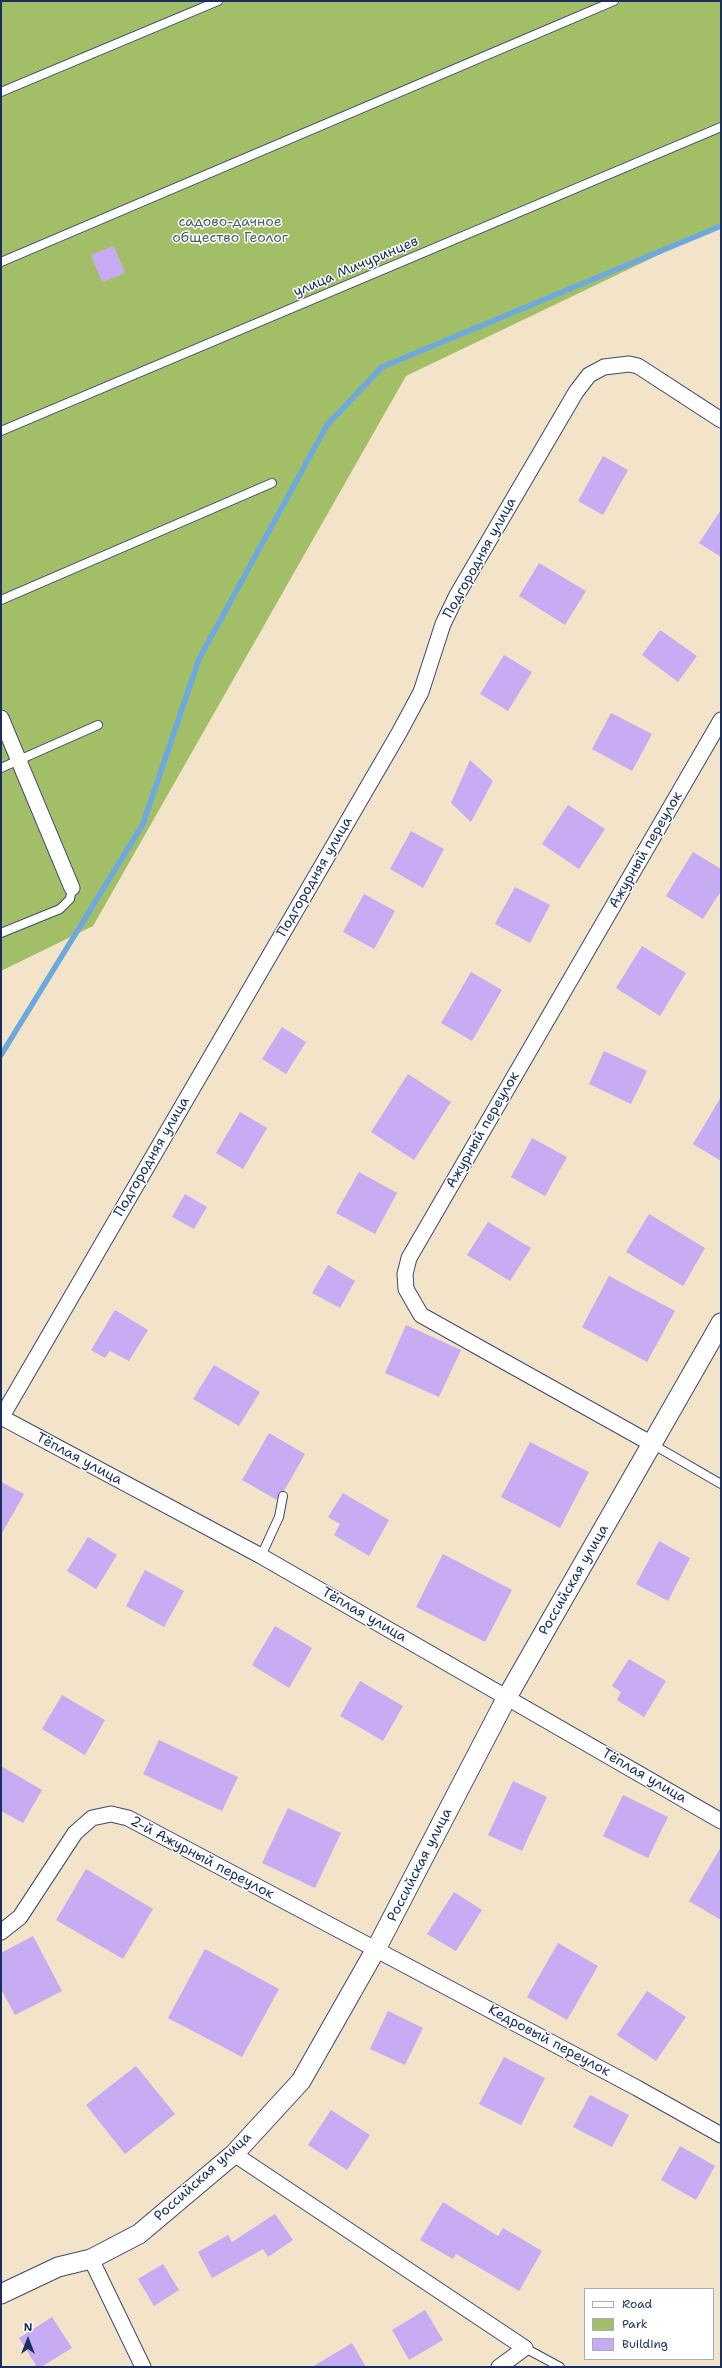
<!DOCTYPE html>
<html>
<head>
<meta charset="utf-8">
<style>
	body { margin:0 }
	#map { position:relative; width:722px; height:2368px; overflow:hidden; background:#f3e3c9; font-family:"Shantell Sans",sans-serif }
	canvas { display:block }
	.frame { position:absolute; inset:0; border:2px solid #1b2f5e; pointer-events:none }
	.legend { position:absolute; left:584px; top:2288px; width:130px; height:72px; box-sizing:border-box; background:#fff; border:1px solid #a4acbf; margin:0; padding:5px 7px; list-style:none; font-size:12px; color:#1b2f5e }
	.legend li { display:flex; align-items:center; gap:8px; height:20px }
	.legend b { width:20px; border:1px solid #a4acbf }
	.north { position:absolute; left:8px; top:2320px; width:40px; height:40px; -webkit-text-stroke:3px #fff; paint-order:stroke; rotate:0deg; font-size:11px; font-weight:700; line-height:16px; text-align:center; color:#1b2f5e }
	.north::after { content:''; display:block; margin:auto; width:14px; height:18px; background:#1b2f5e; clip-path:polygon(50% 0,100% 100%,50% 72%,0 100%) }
</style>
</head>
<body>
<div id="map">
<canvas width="722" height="2368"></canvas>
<div class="frame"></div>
<ul class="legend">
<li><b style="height:5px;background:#fff"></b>Road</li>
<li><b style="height:11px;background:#a2bf67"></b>Park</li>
<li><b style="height:11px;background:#c7abf3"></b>Building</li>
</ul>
<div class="north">N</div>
</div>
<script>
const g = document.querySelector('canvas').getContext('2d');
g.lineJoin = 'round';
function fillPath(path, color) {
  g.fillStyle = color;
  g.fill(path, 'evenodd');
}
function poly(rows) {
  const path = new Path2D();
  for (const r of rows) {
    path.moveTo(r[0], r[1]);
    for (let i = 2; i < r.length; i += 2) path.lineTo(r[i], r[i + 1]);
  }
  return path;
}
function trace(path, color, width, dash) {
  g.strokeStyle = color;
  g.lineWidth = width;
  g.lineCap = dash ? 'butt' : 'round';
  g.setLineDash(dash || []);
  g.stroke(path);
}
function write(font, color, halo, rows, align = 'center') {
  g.font = font + ' "Shantell Sans",sans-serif';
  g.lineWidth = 3;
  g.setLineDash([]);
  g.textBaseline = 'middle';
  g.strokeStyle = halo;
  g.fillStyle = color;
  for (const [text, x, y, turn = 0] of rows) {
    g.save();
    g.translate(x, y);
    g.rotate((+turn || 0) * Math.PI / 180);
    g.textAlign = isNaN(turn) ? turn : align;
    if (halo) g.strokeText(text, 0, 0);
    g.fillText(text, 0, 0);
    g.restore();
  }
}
fillPath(poly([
	[1,1,721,1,721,225,406,376,93,926,1,971]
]), '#a2bf67');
trace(poly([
	[1,1055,143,824,199,659,327,425,382,367,721,226]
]), '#6da9de', 5.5);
fillPath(poly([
	[114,246,125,273,102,282,91,255],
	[603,456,628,470,603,515,578,501],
	[721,510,721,557,699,543],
	[539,563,586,591,565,625,519,596],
	[660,630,697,656,678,682,642,655],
	[504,655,532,672,508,711,480,694],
	[611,713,652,734,632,771,592,749],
	[470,760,493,781,471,822,451,803],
	[568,805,605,829,579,869,542,844],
	[411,831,444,849,423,888,390,869],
	[693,852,721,869,721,891,703,919,666,896],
	[515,887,550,905,530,943,495,924],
	[364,894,395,911,374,949,343,932],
	[642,946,686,973,660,1016,616,988],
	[471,972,502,990,472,1041,441,1023],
	[282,1027,306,1042,286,1074,262,1059],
	[604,1051,647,1071,631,1104,589,1084],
	[408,1074,451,1102,414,1160,371,1132],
	[721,1097,721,1161,693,1144],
	[240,1112,267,1128,243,1169,216,1153],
	[532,1138,567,1157,545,1196,511,1177],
	[359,1172,397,1193,375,1234,336,1213],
	[185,1194,207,1207,194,1229,172,1217],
	[649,1214,705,1248,683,1286,626,1252],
	[488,1222,531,1248,510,1281,467,1255],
	[328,1265,355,1281,340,1308,312,1293],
	[609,1276,675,1311,647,1362,582,1327],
	[115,1310,148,1330,129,1361,110,1351,105,1358,91,1350],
	[406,1325,461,1350,439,1397,385,1373],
	[214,1365,260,1392,239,1426,193,1399],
	[269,1433,305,1454,284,1491,279,1493,277,1500,242,1480],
	[530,1442,589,1472,560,1528,501,1497],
	[1,1482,24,1494,1,1535],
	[343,1493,389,1520,369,1556,334,1535,340,1524,328,1517],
	[88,1537,117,1555,96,1589,67,1571],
	[659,1541,690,1558,668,1601,636,1584],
	[443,1554,512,1590,485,1642,416,1607],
	[145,1570,184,1591,164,1627,126,1606],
	[275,1626,312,1648,289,1688,252,1665],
	[629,1659,666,1681,644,1717,617,1700,621,1692,612,1686],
	[360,1681,403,1706,383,1741,340,1716],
	[62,1695,105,1720,85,1755,42,1729],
	[159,1740,238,1777,222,1811,143,1774],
	[1,1766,42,1790,23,1823,1,1811],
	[513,1781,547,1797,522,1851,488,1835],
	[623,1795,668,1817,648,1858,603,1836],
	[288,1808,341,1833,315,1888,262,1863],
	[721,1847,721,1920,689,1901],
	[86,1869,153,1909,123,1959,56,1920],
	[454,1892,482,1910,456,1951,427,1934],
	[33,1936,62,1991,15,2015,1,1989,1,1953],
	[558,1943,598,1966,567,2020,527,1997],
	[205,1949,279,1989,242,2057,168,2018],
	[647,1991,686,2017,656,2061,617,2035],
	[388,2011,423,2028,405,2065,370,2049],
	[504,2057,545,2078,521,2125,479,2104],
	[136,2066,175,2114,125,2154,86,2105],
	[590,2095,629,2115,612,2147,573,2127],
	[331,2110,370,2135,347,2170,308,2145],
	[680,2146,715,2166,696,2200,661,2180],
	[443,2202,498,2236,503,2228,542,2251,519,2291,456,2254,453,2259,420,2240],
	[275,2214,293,2240,268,2257,263,2249,212,2278,198,2252,228,2235,232,2242],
	[163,2264,179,2290,154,2306,138,2279],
	[425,2310,443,2340,409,2360,392,2330],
	[52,2317,72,2348,41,2367,37,2367,19,2338],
	[352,2343,366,2367,312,2367]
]), '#c7abf3');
const service = poly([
	[1,92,218,1],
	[1,262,614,1],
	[1,431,721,127],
	[1,600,272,483],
	[1,768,98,725],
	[1,933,60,909,70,899,72,888],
	[652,1444,721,1484],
	[261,1556,279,1517,283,1496],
	[525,2348,560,2367]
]);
const minor = poly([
	[1,718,72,888],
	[1,1417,261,1556,721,1821],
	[1,1418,399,733,421,692,443,624,457,595,576,392,589,375,604,367,629,364,638,366,721,420],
	[652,1444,421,1315,406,1289,405,1274,409,1258,721,720],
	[1,1932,20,1917,75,1833,92,1818,111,1814,128,1818,637,2088,721,2135],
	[234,2154,525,2348,499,2367],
	[91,2259,143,2367]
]);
const tertiary = poly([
	[1,2294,58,2267,91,2259,139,2234,234,2154,301,2081,376,1949,507,1697,721,1323]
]);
trace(service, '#3b4a6e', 10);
trace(minor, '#3b4a6e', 17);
trace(tertiary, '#3b4a6e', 21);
trace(service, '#fff', 8);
trace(minor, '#fff', 15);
trace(tertiary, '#fff', 19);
write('14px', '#4a6161', '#fff', [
	["садово-дачное",230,222],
	["общество Геолог",230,238]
]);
write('14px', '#1b2f5e', '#fff', [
	["улица Мичуринцев",356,267,-23],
	["Подгородняя улица",480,558,-61],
	["Ажурный переулок",646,850,-60],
	["Подгородняя улица",315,877,-60],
	["Ажурный переулок",483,1130,-60],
	["Подгородняя улица",152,1157,-60],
	["Тёплая улица",79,1459,28],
	["Российская улица",574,1580,-60],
	["Тёплая улица",364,1615,30],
	["Тёплая улица",644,1776,30],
	["2-й Ажурный переулок",202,1858,28],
	["Российская улица",420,1865,-63],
	["Кедровый переулок",549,2041,28],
	["Российская улица",203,2177,-42]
]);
</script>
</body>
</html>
